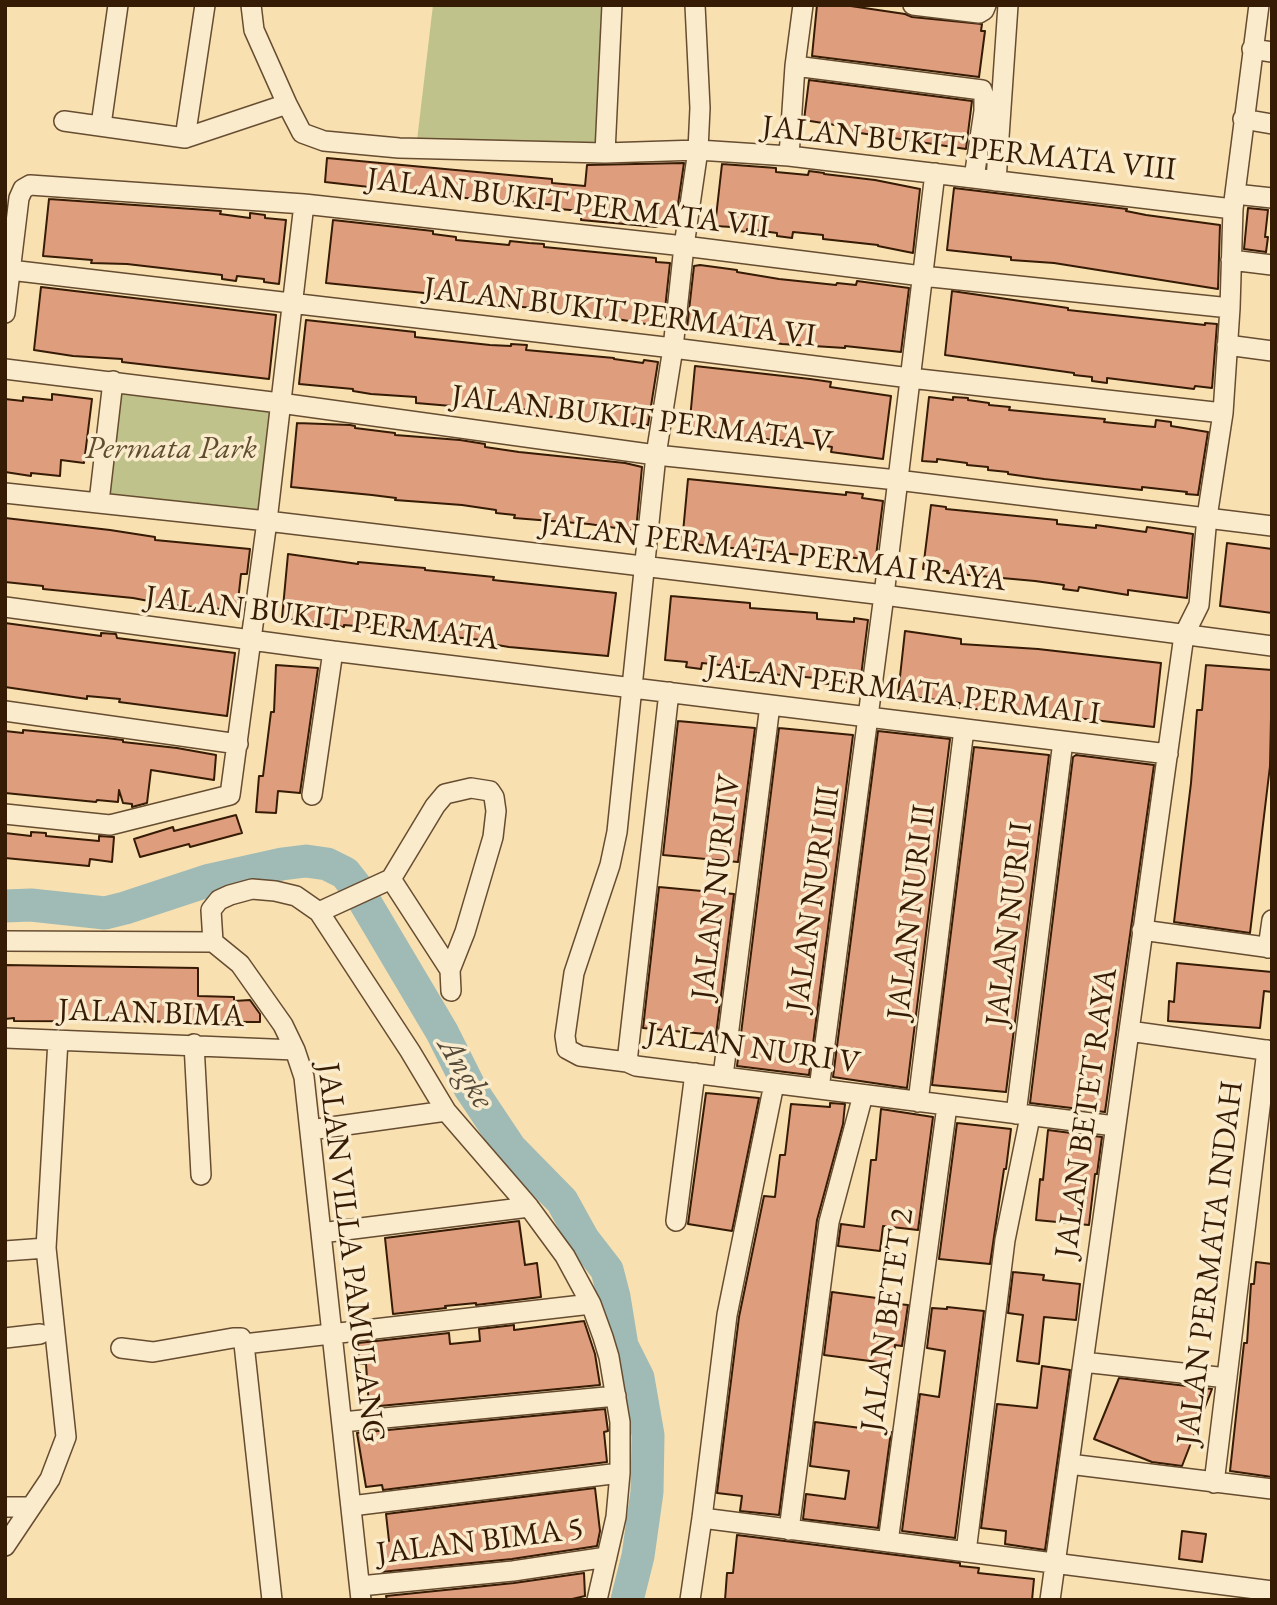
<!DOCTYPE html>
<html>
<head>
<meta charset="utf-8">
<style>
	body { margin:0 }
	#map { position:relative; width:1277px; height:1605px; overflow:hidden; background:#f8e0b1; font-family:"EB Garamond",serif }
	canvas { display:block }
	.frame { position:absolute; inset:0; border:7px solid #361b05; pointer-events:none }
</style>
</head>
<body>
<div id="map">
<canvas width="1277" height="1605"></canvas>
<div class="frame"></div>
</div>
<script>
const g = document.querySelector('canvas').getContext('2d');
g.lineJoin = 'round';
function fillPath(path, color) {
  g.fillStyle = color;
  g.fill(path, 'evenodd');
}
function poly(rows) {
  const path = new Path2D();
  for (const r of rows) {
    path.moveTo(r[0], r[1]);
    for (let i = 2; i < r.length; i += 2) path.lineTo(r[i], r[i + 1]);
  }
  return path;
}
function trace(path, color, width, dash) {
  g.strokeStyle = color;
  g.lineWidth = width;
  g.lineCap = dash ? 'butt' : 'round';
  g.setLineDash(dash || []);
  g.stroke(path);
}
function write(font, color, halo, rows, align = 'center') {
  g.font = font + ' "EB Garamond",serif';
  g.lineWidth = 7;
  g.setLineDash([]);
  g.textBaseline = 'middle';
  g.strokeStyle = halo;
  g.fillStyle = color;
  for (const [text, x, y, turn = 0] of rows) {
    g.save();
    g.translate(x, y);
    g.rotate((+turn || 0) * Math.PI / 180);
    g.textAlign = isNaN(turn) ? turn : align;
    if (halo) g.strokeText(text, 0, 0);
    g.fillText(text, 0, 0);
    g.restore();
  }
}
fillPath(poly([
	[433,5,611,5,609,152,416,149],
	[113,381,280,403,267,521,99,502]
]), '#bfc28a');
trace(poly([
	[5,906,31,905,105,913,125,908,210,880,282,864,306,861,327,864,345,873,356,887,442,1032,470,1088,510,1148,562,1201,583,1239,607,1270,614,1297,622,1346,638,1378,648,1435,647,1492,638,1556,627,1600]
]), '#a0bbb5', 33);
const building = poly([
	[817,5,844,5,905,14,912,17,982,24,981,31,985,31,979,77,812,56,817,5],
	[809,80,972,101,966,149,840,130,841,126,804,120,809,80],
	[327,158,552,179,552,183,585,186,587,165,684,163,675,225,658,223,657,227,581,220,582,211,559,209,559,205,475,199,325,182,327,158],
	[722,164,776,168,776,172,808,175,809,171,824,173,824,174,875,180,920,189,913,253,878,246,878,245,823,239,823,235,793,232,792,238,777,236,777,233,747,229,747,232,732,230,732,227,715,226,722,164],
	[954,188,1127,209,1126,211,1146,215,1220,225,1218,289,1054,263,1011,260,1011,257,947,250,954,188],
	[49,199,221,211,220,214,250,218,250,213,265,215,265,218,286,220,279,284,264,282,264,279,237,276,236,281,222,279,222,275,127,264,91,263,92,260,43,256,49,199],
	[1248,208,1268,210,1265,237,1268,237,1266,252,1244,249,1248,208],
	[333,220,433,231,433,234,456,237,456,240,509,245,510,241,529,243,544,244,544,247,656,258,656,262,670,263,663,327,617,319,542,311,543,309,492,304,491,307,458,304,458,301,434,299,434,294,326,283,333,220],
	[700,265,737,270,737,272,779,279,836,285,837,283,856,285,857,281,909,288,901,352,845,346,845,348,782,344,739,337,739,334,687,328,694,266,700,265],
	[41,287,276,315,269,379,122,362,122,359,73,356,34,350,41,287],
	[952,291,1068,308,1068,310,1205,325,1205,323,1217,324,1212,388,1195,386,1194,389,1107,378,1107,383,1092,381,1092,377,1074,375,1074,373,945,355,952,291],
	[306,320,415,332,415,337,490,345,511,346,511,344,527,345,526,350,614,358,614,359,643,363,644,360,658,362,648,425,632,424,632,426,617,424,617,422,528,415,529,410,498,407,498,409,475,408,416,403,416,397,371,394,353,391,353,389,299,384,306,320],
	[695,366,810,379,831,382,830,387,891,396,883,459,831,452,832,447,808,443,755,438,754,440,739,439,740,435,689,430,695,366],
	[52,394,92,399,84,463,61,460,60,476,31,473,31,476,5,472,5,399,23,401,23,397,52,400,52,394],
	[929,397,953,400,953,397,968,398,968,400,989,403,989,405,1010,407,1009,410,1105,419,1104,422,1133,425,1155,427,1156,420,1171,422,1171,426,1208,432,1198,495,1186,494,1187,492,1142,487,1142,490,1044,479,1008,474,1008,472,988,470,988,467,967,465,967,463,937,459,937,462,922,461,929,397],
	[297,423,350,425,355,426,355,428,395,433,395,435,460,440,485,444,485,447,519,452,625,463,642,467,636,531,589,524,514,518,515,515,496,513,496,510,462,505,395,500,396,498,372,495,291,487,297,423],
	[688,479,846,495,846,492,863,494,862,498,883,501,875,564,863,563,864,559,831,555,831,558,682,543,688,479],
	[931,505,946,507,946,509,1057,520,1057,524,1096,528,1096,525,1146,532,1147,527,1193,534,1187,598,1128,590,1128,595,1079,587,1078,591,1063,589,1064,585,1035,581,947,573,948,571,923,569,931,505],
	[5,518,110,530,155,537,155,540,250,549,247,574,241,574,237,610,153,604,154,602,133,598,43,589,43,586,5,582,5,518],
	[1227,543,1272,549,1272,613,1220,606,1227,543],
	[288,554,358,564,358,562,425,568,425,570,494,577,493,580,616,593,608,656,509,647,491,644,491,641,425,634,425,632,344,625,344,627,282,618,288,554],
	[671,596,750,603,750,608,817,613,817,619,854,622,854,618,868,620,860,684,830,680,830,684,815,683,816,678,748,672,748,668,702,663,701,669,686,667,687,662,665,660,671,596],
	[5,623,101,636,101,633,116,634,117,638,235,653,227,716,119,702,120,699,87,696,87,699,5,687,5,623],
	[905,631,961,639,961,644,1038,649,1161,663,1154,727,1025,712,959,708,960,703,898,695,905,631],
	[276,665,318,668,300,793,278,791,276,813,256,812,259,776,263,776,271,712,274,712,276,665],
	[1206,665,1272,670,1270,766,1250,933,1174,922,1191,783,1197,710,1202,710,1206,665],
	[678,721,755,728,738,862,663,855,678,721],
	[779,728,853,735,809,1075,737,1066,779,728],
	[23,730,106,738,123,740,123,742,177,748,216,755,214,780,151,770,147,803,132,807,132,804,123,803,119,790,118,802,97,800,96,802,5,793,5,731,23,733,23,730],
	[878,731,950,739,907,1088,833,1077,878,731],
	[974,747,1049,755,1006,1092,932,1085,974,747],
	[1076,755,1154,765,1105,1112,1030,1103,1073,757,1076,755],
	[236,815,242,833,190,847,189,844,140,857,134,839,173,827,174,831,236,815],
	[31,832,46,833,46,836,99,841,99,836,114,837,112,862,90,859,89,866,5,858,5,833,31,836,31,832],
	[659,887,734,894,716,1035,643,1028,659,887],
	[1177,963,1272,972,1272,992,1264,991,1260,1028,1168,1021,1169,1001,1174,1002,1177,963],
	[5,965,198,968,198,996,234,997,234,1001,250,1000,260,1014,260,1022,14,1021,14,1018,5,1019,5,965],
	[706,1093,759,1098,732,1231,688,1224,706,1093],
	[830,1103,845,1104,843,1124,817,1220,779,1515,740,1511,742,1496,717,1493,739,1317,764,1196,775,1197,780,1155,785,1155,791,1104,830,1107,830,1103],
	[881,1109,933,1117,918,1230,883,1226,880,1251,838,1246,841,1224,864,1227,871,1160,876,1160,881,1109],
	[957,1123,1011,1129,1006,1169,1004,1169,990,1264,939,1259,957,1123],
	[1048,1130,1102,1137,1097,1174,1095,1174,1089,1225,1036,1220,1040,1179,1043,1180,1048,1130],
	[519,1221,525,1265,537,1263,541,1297,476,1305,476,1303,445,1306,446,1308,393,1314,385,1238,519,1221],
	[1256,1262,1272,1264,1272,1477,1230,1471,1244,1343,1247,1343,1251,1284,1254,1284,1256,1262],
	[1013,1272,1044,1275,1043,1280,1080,1284,1076,1320,1044,1317,1039,1364,1017,1361,1023,1315,1008,1313,1013,1272],
	[832,1292,899,1301,898,1304,908,1305,902,1346,895,1345,893,1364,824,1355,832,1292],
	[947,1307,984,1311,955,1538,902,1531,920,1394,939,1397,945,1351,927,1348,932,1308,947,1309,947,1307],
	[584,1321,595,1354,600,1385,369,1407,366,1364,360,1364,358,1343,449,1333,450,1344,480,1341,479,1329,514,1325,514,1330,584,1321],
	[1042,1366,1070,1370,1045,1550,1005,1544,1006,1531,981,1528,997,1404,1037,1408,1042,1366],
	[1119,1378,1212,1389,1182,1466,1152,1462,1094,1439,1119,1378],
	[605,1409,608,1431,604,1432,607,1462,383,1490,382,1485,366,1487,357,1433,605,1409],
	[815,1422,891,1432,878,1528,803,1519,806,1494,845,1499,849,1471,810,1466,815,1422],
	[595,1488,600,1531,597,1546,512,1559,381,1572,378,1542,389,1541,386,1514,595,1488],
	[1182,1531,1206,1534,1202,1562,1179,1559,1182,1531],
	[737,1535,960,1563,960,1566,979,1568,978,1573,1034,1579,1032,1600,725,1600,727,1573,733,1573,737,1535],
	[584,1573,585,1596,568,1600,387,1600,386,1596,514,1583,584,1573]
]);
fillPath(building, '#de9d7c');
trace(building, '#361b05', 2);
const street = poly([
	[251,5,254,30,287,104,302,133,324,141,399,148,605,153,698,150,789,156,1233,209],
	[913,5,979,13,984,10,986,5],
	[1252,49,1272,52],
	[795,66,982,90,984,96,984,111,974,178],
	[1243,119,1272,124],
	[64,121,185,138,287,104],
	[101,125,118,5],
	[185,138,205,5],
	[605,153,612,5],
	[789,156,795,66,803,5],
	[996,181,1008,5],
	[1235,194,1272,198],
	[1231,260,1272,265],
	[10,270,673,348,910,378,1223,413],
	[5,313,19,198,23,189,30,185,304,204,684,246,922,276,1230,308],
	[1227,345,1272,351],
	[5,369,280,403,656,455,897,480,1272,526],
	[5,493,267,521,884,595,1272,646],
	[99,502,113,381],
	[5,607,333,651,1168,754],
	[669,692,627,1062,636,1066,1115,1126],
	[5,711,238,744],
	[312,795,333,651],
	[5,814,110,825,230,795,267,521,304,204],
	[391,879,450,970],
	[319,912,391,879,435,806,445,794,471,788,490,791,494,797,496,811,493,837,465,932,450,970,451,991],
	[1142,930,1272,948],
	[5,941,213,942],
	[213,942,211,910,219,900,230,895,252,889,275,891,296,896,319,912,410,1051,446,1111,529,1207,565,1256,591,1304,603,1337,609,1357,620,1422,620,1473,616,1517,597,1600],
	[213,942,240,964,283,1025,295,1050,304,1077,361,1600],
	[1268,948,1272,920],
	[1129,1031,1272,1051],
	[5,1038,295,1050],
	[194,1044,201,1175],
	[627,1062,580,1056,567,1049,565,1036,574,973,610,865,617,832,656,455,673,348,684,246,698,150,700,108,695,5],
	[723,1076,770,705],
	[819,1089,884,595,935,173],
	[918,1102,964,729],
	[1016,1114,1063,741],
	[310,1130,446,1111],
	[676,1221,695,1073],
	[321,1233,529,1207],
	[5,1251,46,1248],
	[5,1338,40,1334],
	[121,1348,153,1352,233,1338,241,1338,244,1344],
	[1083,1362,1227,1378],
	[342,1422,616,1396],
	[1069,1464,1272,1489],
	[1214,1483,1267,1050],
	[351,1506,620,1473],
	[5,1507,31,1507],
	[702,1518,1272,1591],
	[789,1530,829,1222,863,1095],
	[888,1542,947,1106],
	[5,1546,50,1479,66,1437,46,1248,58,1040],
	[966,1552,1005,1240,1030,1117],
	[360,1586,513,1571,607,1557],
	[272,1600,244,1344,591,1304],
	[690,1600,702,1518,727,1315,774,1084],
	[1050,1600,1184,635,1199,605,1207,517,1223,413,1230,308,1233,209,1259,5]
]);
trace(street, '#664c30', 22);
trace(street, '#faebcc', 19);
write('32px', '#361b05', '#faebcc', [
	["JALAN BUKIT PERMATA VIII",969,149,6],
	["JALAN BUKIT PERMATA VII",568,204,7],
	["JALAN BUKIT PERMATA VI",620,313,7],
	["JALAN BUKIT PERMATA V",642,420,7],
	["JALAN PERMATA PERMAI RAYA",773,553,7],
	["JALAN BUKIT PERMATA",322,619,7],
	["JALAN PERMATA PERMAI I",903,691,7],
	["JALAN NURI IV",717,887,-83],
	["JALAN NURI III",814,899,-82],
	["JALAN NURI II",912,912,-83],
	["JALAN NURI I",1010,924,-83],
	["JALAN BIMA",151,1014,2],
	["JALAN NURI V",753,1049,8],
	["JALAN BETET RAYA",1087,1113,-82],
	["JALAN VILLA PAMULANG",350,1253,83],
	["JALAN PERMATA INDAH",1211,1263,-83],
	["JALAN BETET 2",888,1320,-82],
	["JALAN BIMA 5",480,1542,-7]
]);
write('italic 32px', '#5f4d2d', '#faebcc', [
	["Permata Park",171,449]
]);
write('italic 33px', '#564b3a', '#faebcc', [
	["Angke",465,1073,59]
]);
</script>
</body>
</html>
